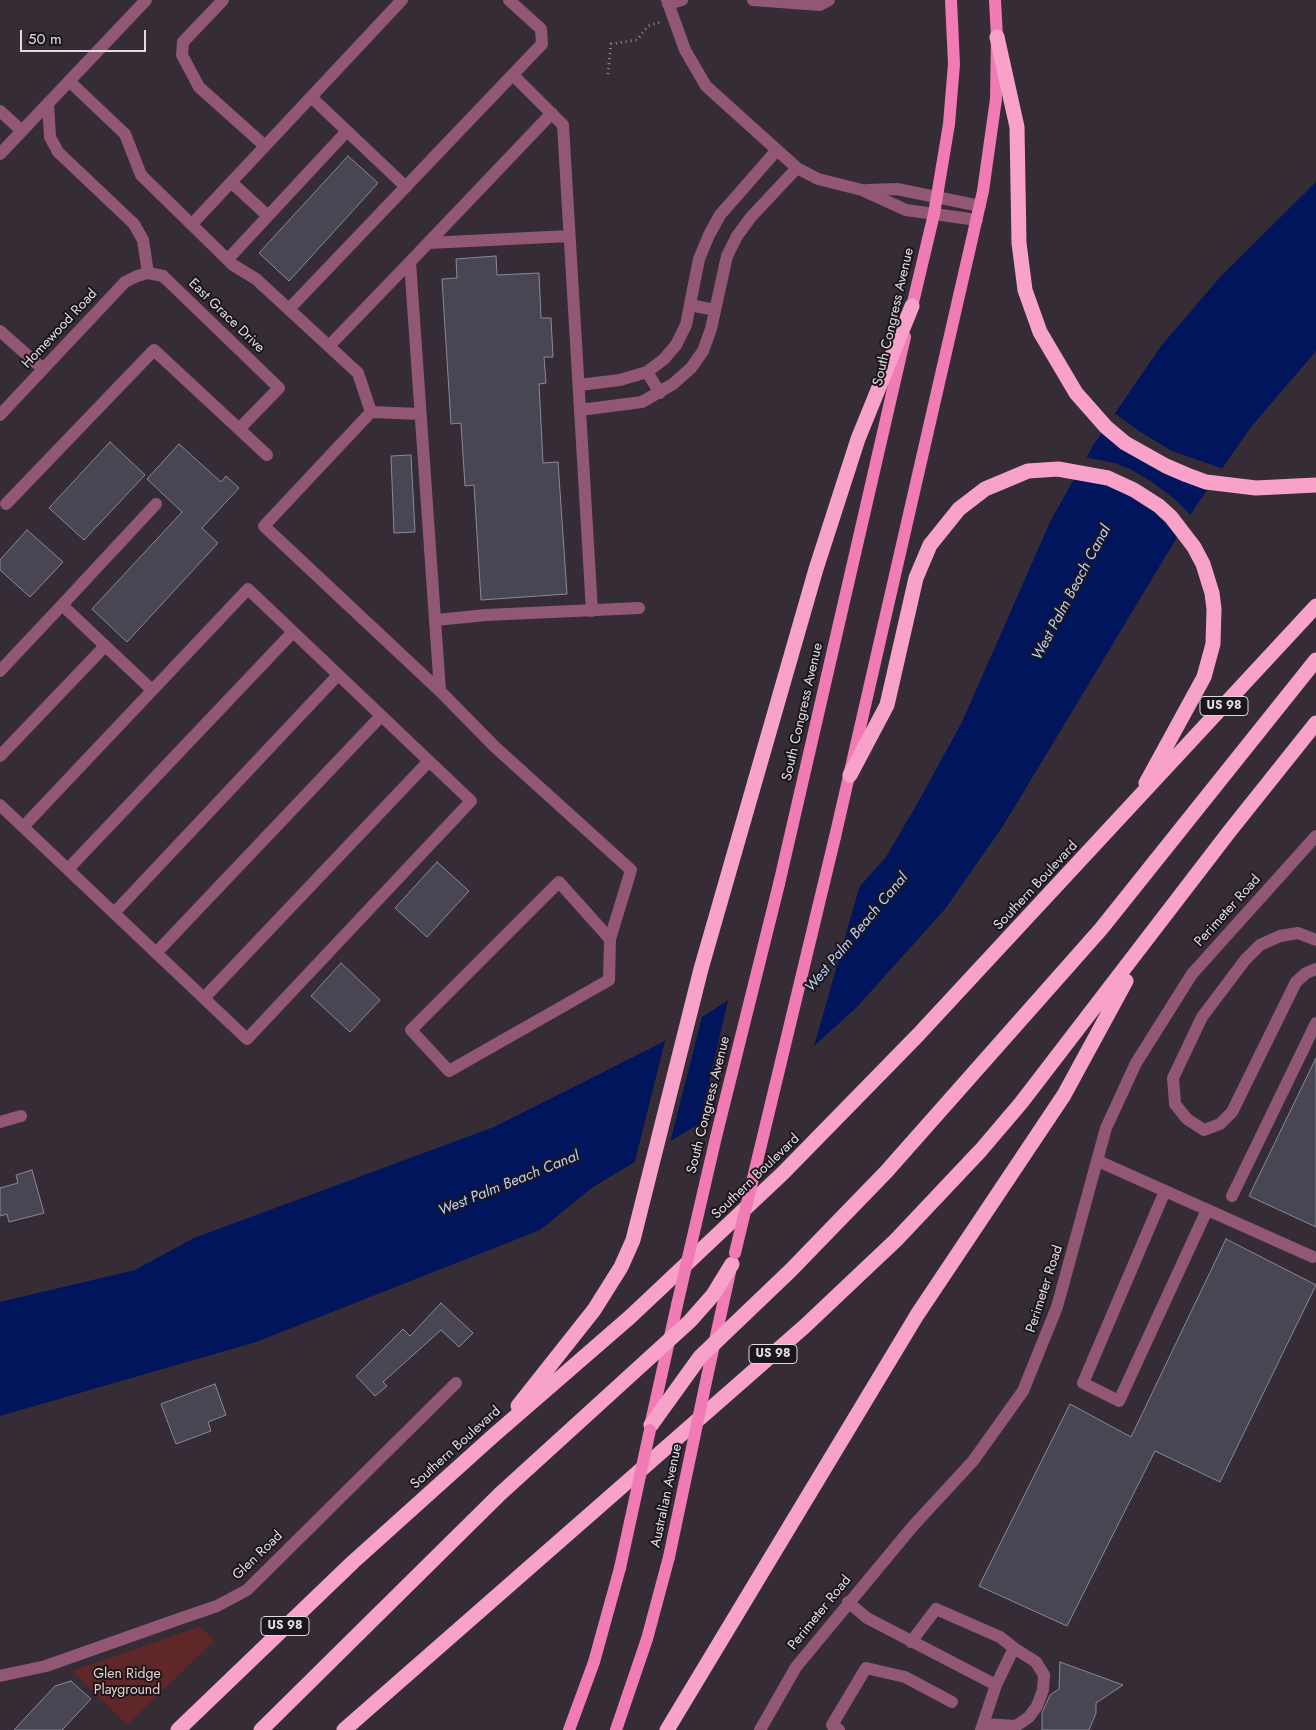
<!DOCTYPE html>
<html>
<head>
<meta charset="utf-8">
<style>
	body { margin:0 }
	#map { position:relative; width:1316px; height:1730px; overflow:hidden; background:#352c36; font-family:Jost,sans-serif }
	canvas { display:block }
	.scale { position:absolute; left:20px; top:30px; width:126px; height:22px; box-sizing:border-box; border:2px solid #e2dce2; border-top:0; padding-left:6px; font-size:15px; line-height:18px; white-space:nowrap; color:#e2dce2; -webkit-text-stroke:4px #1a161b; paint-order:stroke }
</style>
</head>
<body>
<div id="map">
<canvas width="1316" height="1730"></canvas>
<div class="scale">50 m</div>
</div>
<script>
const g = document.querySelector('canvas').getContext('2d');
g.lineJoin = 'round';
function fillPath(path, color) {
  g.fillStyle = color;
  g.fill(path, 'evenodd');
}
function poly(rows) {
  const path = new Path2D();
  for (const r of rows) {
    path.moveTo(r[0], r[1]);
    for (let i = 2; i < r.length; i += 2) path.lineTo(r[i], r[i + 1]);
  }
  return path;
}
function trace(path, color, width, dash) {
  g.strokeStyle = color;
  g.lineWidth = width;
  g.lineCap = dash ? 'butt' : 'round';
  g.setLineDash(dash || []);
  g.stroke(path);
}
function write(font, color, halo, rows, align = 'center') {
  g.font = font + ' Jost,sans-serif';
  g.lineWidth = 4;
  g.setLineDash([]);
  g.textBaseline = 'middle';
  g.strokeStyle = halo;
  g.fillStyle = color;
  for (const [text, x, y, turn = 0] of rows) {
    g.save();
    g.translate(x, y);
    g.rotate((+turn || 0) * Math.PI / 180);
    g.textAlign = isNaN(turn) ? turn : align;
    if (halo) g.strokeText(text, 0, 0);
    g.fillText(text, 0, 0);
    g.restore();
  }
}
fillPath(poly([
	[199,1627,215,1640,127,1725,72,1671]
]), '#602729');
fillPath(poly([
	[1316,182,1316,351,1251,427,1196,506,1003,826,945,909,857,1007,814,1046,751,1093,593,1187,540,1230,256,1342,0,1416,0,1302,135,1270,194,1238,494,1127,661,1043,724,1003,837,912,886,857,917,804,962,722,1051,520,1094,444,1161,346,1221,276]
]), '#00155b');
fillPath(poly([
	[1113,412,1139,431,1172,451,1224,469,1210,489,1100,431],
	[1084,457,1115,463,1130,469,1152,482,1176,500,1192,517,1179,538,1152,509,1123,491,1098,482,1072,479],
	[861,881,813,1050,753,1095,699,1126,729,996,835,910],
	[703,1013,670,1143,634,1165,666,1037]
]), '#352c36');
const building = poly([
	[348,156,378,183,289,281,259,253,348,156],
	[496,256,497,275,539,273,541,318,551,318,553,357,544,357,546,383,539,384,543,463,558,462,567,594,481,600,474,485,465,486,461,423,451,424,442,279,457,278,456,259,496,256],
	[110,442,145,475,84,540,49,508,110,442],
	[179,444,221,482,226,476,239,488,202,528,218,543,127,642,92,609,182,512,147,479,179,444],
	[411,455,415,532,394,533,391,456,411,455],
	[27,530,63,562,30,597,0,570,0,560,27,530],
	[437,862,469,891,427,937,395,908,437,862],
	[341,963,380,1000,350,1032,311,996,341,963],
	[1316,1058,1316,1227,1249,1196,1316,1058],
	[32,1170,44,1213,9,1222,7,1214,0,1216,0,1188,18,1183,16,1175,32,1170],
	[1226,1239,1316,1285,1220,1482,1155,1451,1067,1626,979,1586,1070,1404,1131,1437,1226,1239],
	[441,1303,473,1333,459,1347,441,1330,383,1382,387,1386,375,1396,356,1376,403,1329,410,1336,441,1303],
	[215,1384,226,1415,208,1422,211,1431,176,1444,161,1404,215,1384],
	[1060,1662,1123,1685,1096,1703,1096,1713,1089,1730,1042,1730,1042,1713,1050,1695,1059,1689,1060,1662],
	[71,1681,91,1699,62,1730,14,1730,55,1686,71,1681]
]);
fillPath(building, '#484653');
trace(building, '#8b8997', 1);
trace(poly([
	[608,74,611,44,637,40,648,26,661,22]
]), '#908991', 3, [1, 4]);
trace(poly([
	[223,0,183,42,182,55,199,87,265,146],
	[667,0,685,50,706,86,797,168,818,179,862,190,906,210,977,220],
	[753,0,820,5,829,0],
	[668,4,682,0],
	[513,75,563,125,592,611],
	[69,81,125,134,141,175,233,265,256,279,358,373,371,412],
	[311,97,347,131],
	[48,103,50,137,58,152,134,224,143,240,148,273],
	[0,111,22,131],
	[552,113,410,262,440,691,495,747,631,870,610,939,609,980,449,1071,411,1030,559,882,610,939],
	[0,154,146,0],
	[231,182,268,216],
	[867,190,897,189,980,206],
	[192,224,402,0],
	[429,243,569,236],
	[228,259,347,131,406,187],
	[690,305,715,310],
	[289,309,542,44,541,29,509,0],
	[0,331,43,369],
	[329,346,410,262],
	[647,372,660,393],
	[579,385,620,380,647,372,664,359,676,345,686,325,699,259,709,235,720,215,776,151],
	[580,410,642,402,673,384,691,368,703,351,711,329,727,256,737,236,751,217,797,168],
	[420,414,371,412,264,526,440,691],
	[0,415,125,282,137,276,148,273,163,276,279,388,239,429],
	[6,504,154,350,267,455],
	[62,605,156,504],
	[436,620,486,615,639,608],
	[0,671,62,605,152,690],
	[0,756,105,646],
	[0,805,247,1039,471,801,248,589,23,827],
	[68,869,293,632],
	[114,913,338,675],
	[1316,940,1298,933,1280,936,1260,945,1245,960,1202,1017,1173,1078,1175,1104,1187,1119,1204,1130,1220,1124,1232,1112,1296,982,1306,973,1316,969],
	[156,953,381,716],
	[204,998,429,761],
	[0,1122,21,1116],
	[1098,1161,1313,1257],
	[1165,1191,1083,1383,1119,1401,1207,1210],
	[1232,1196,1316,1023],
	[848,1602,867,1618,996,1685,981,1730],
	[911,1642,936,1609,1000,1637,1014,1648,996,1685],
	[0,1676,46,1666,179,1619,217,1606,247,1590,456,1383],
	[984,1724,1016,1726,1029,1717,1037,1706,1043,1690,1044,1675,1036,1662,1014,1648],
	[760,1730,796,1667,913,1526,973,1461,1023,1391,1057,1307,1106,1128,1136,1063,1192,974,1316,836],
	[839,1730,832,1725,866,1668,905,1677,952,1702]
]), '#925873', 12);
trace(poly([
	[910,315,934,214,949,124,954,64,951,0],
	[835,837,983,191,996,99,997,37,995,0],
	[779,884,905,337],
	[707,1377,730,1272],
	[651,1422,677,1305],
	[569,1730,594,1662,620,1568],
	[616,1730,647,1639,669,1557]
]), '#f17bb5', 12);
trace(poly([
	[997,37,1017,127,1019,243,1025,290,1040,332,1076,393,1106,427,1125,443,1166,466,1187,475,1206,482,1256,488,1316,485],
	[850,775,887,705,916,578,930,545,959,509,985,489,1028,471,1058,469,1108,478,1134,490,1159,506,1171,517,1194,547,1203,564,1212,593,1214,609,1213,644,1204,677,1146,783],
	[518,1406,594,1310,621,1267,633,1240,701,969,816,569,858,439,912,306],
	[651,1425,700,1357,791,1270,886,1172,1101,929,1316,660],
	[178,1730,353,1562,493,1436,630,1317,783,1173,918,1035,1316,606],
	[261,1730,500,1494,690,1321,713,1295,732,1264],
	[344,1730,805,1326,896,1240,981,1150,1021,1103,1229,832,1316,723],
	[667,1730,917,1315,1064,1095,1126,981]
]), '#f8a2ca', 15);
trace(poly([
	[735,1253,835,837],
	[677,1305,716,1137,779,884],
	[669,1557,707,1377],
	[620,1568,650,1430]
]), '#f17bb5', 12);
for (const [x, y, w] of [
	[1224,706,48],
	[773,1354,48],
	[285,1626,48]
]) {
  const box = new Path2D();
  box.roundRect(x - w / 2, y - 9.5, w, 19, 4);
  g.fillStyle = '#1a161b';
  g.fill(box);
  trace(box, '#e2dce2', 1);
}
write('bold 12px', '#e2dce2', null, [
	["US 98",1224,706],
	["US 98",773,1354],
	["US 98",285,1626]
]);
write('14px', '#e2dce2', '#1a161b', [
	["East Grace Drive",226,316,44],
	["South Congress Avenue",894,317,-77],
	["Homewood Road",60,329,-47],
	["South Congress Avenue",803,712,-77],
	["Southern Boulevard",1036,886,-47],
	["Perimeter Road",1228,911,-48],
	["South Congress Avenue",709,1105,-76],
	["Southern Boulevard",756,1177,-44],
	["Perimeter Road",1045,1289,-72],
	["Southern Boulevard",456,1448,-42],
	["Australian Avenue",667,1496,-78],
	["Glen Road",258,1556,-44],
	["Perimeter Road",820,1613,-51]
]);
write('14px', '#edd1d0', '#1a161b', [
	["Glen Ridge",127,1675],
	["Playground",127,1691]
]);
write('italic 15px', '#bad0f9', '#1a161b', [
	["West Palm Beach Canal",1072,593,-62],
	["West Palm Beach Canal",857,933,-50],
	["West Palm Beach Canal",509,1184,-22]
]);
</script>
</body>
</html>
